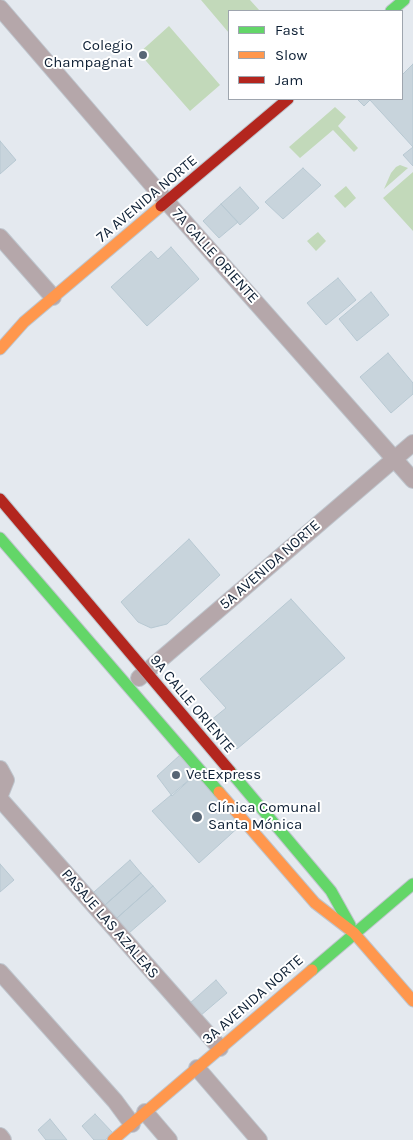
<!DOCTYPE html>
<html>
<head>
<meta charset="utf-8">
<style>
	body { margin:0 }
	#map { position:relative; width:413px; height:1140px; overflow:hidden; background:#e4e9ef; font-family:Karla,sans-serif }
	canvas { display:block }
	.legend { position:absolute; left:228px; top:10px; width:175px; height:90px; box-sizing:border-box; background:#fff; border:1px solid #9ea5ae; margin:0; padding:6px 9px; list-style:none; font-size:15px; color:#0d1f34 }
	.legend li { display:flex; align-items:center; gap:10px; height:25px }
	.legend b { width:25px; border:1px solid #9ea5ae }
</style>
</head>
<body>
<div id="map">
<canvas width="413" height="1140"></canvas>
<ul class="legend">
<li><b style="height:6px;background:#63d668"></b>Fast</li>
<li><b style="height:6px;background:#ff974d"></b>Slow</li>
<li><b style="height:6px;background:#b3261e"></b>Jam</li>
</ul>
</div>
<script>
const g = document.querySelector('canvas').getContext('2d');
g.lineJoin = 'round';
function fillPath(path, color) {
  g.fillStyle = color;
  g.fill(path, 'evenodd');
}
function poly(rows) {
  const path = new Path2D();
  for (const r of rows) {
    path.moveTo(r[0], r[1]);
    for (let i = 2; i < r.length; i += 2) path.lineTo(r[i], r[i + 1]);
  }
  return path;
}
function trace(path, color, width, dash) {
  g.strokeStyle = color;
  g.lineWidth = width;
  g.lineCap = dash ? 'butt' : 'round';
  g.setLineDash(dash || []);
  g.stroke(path);
}
function write(font, color, halo, rows, align = 'center') {
  g.font = font + ' Karla,sans-serif';
  g.lineWidth = 4;
  g.setLineDash([]);
  g.textBaseline = 'middle';
  g.strokeStyle = halo;
  g.fillStyle = color;
  for (const [text, x, y, turn = 0] of rows) {
    g.save();
    g.translate(x, y);
    g.rotate((+turn || 0) * Math.PI / 180);
    g.textAlign = isNaN(turn) ? turn : align;
    if (halo) g.strokeText(text, 0, 0);
    g.fillText(text, 0, 0);
    g.restore();
  }
}
fillPath(poly([
	[201,0,250,0,260,11,229,11,229,33],
	[169,26,220,85,190,111,139,53],
	[335,107,346,117,338,126,358,148,354,152,333,130,300,158,289,147],
	[400,165,408,168,384,189,391,173,396,167],
	[413,172,413,231,383,198],
	[346,186,356,198,345,208,334,196],
	[318,232,326,241,316,251,307,241]
]), '#c2d9ba');
const building = poly([
	[413,64,413,166,403,155,413,147,370,100,364,106,357,99,402,99,402,75,413,64],
	[0,141,16,160,0,174,0,141],
	[303,168,321,185,283,219,265,202,303,168],
	[240,187,259,208,240,225,221,204,240,187],
	[221,204,238,222,219,238,203,221,221,204],
	[171,247,199,279,147,326,111,287,151,251,158,259,171,247],
	[338,278,356,300,326,325,307,303,338,278],
	[371,292,389,315,357,341,339,319,371,292],
	[388,353,413,383,413,394,391,413,360,377,388,353],
	[189,539,220,575,167,624,151,628,138,622,121,602,189,539],
	[291,599,345,658,237,749,210,721,226,708,200,679,291,599],
	[180,755,196,774,172,796,157,776,180,755],
	[196,774,242,824,199,863,152,811,196,774],
	[130,860,141,873,105,905,94,892,130,860],
	[0,864,14,880,0,892,0,864],
	[141,873,153,886,117,918,105,905,141,873],
	[153,886,166,901,129,933,117,918,153,886],
	[216,980,227,993,200,1016,189,1004,216,980],
	[95,1114,113,1133,105,1140,94,1140,82,1126,95,1114],
	[50,1119,67,1140,46,1140,38,1130,50,1119]
]);
fillPath(building, '#c8d4dc');
trace(building, '#b7c8d2', 1);
const street = poly([
	[0,8,167,202,413,480],
	[0,237,53,297],
	[139,678,413,443],
	[0,769,6,780,0,795],
	[0,799,220,1048],
	[0,972,115,1101,132,1124],
	[197,1068,259,1140],
	[145,1112,169,1140],
	[0,1136,3,1140]
]);
const fast = poly([
	[391,11,404,0],
	[0,538,219,792],
	[230,771,331,891,350,925],
	[312,970,413,884]
]);
const slow = poly([
	[0,349,24,322,161,206],
	[219,792,315,903,354,933,413,1001],
	[113,1140,312,970]
]);
const jam = poly([
	[161,206,288,99],
	[0,499,230,771]
]);
trace(street, '#bec5cd', 18);
trace(fast, '#bec5cd', 13);
trace(slow, '#bec5cd', 13);
trace(jam, '#bec5cd', 13);
trace(street, '#b5a7aa', 16);
trace(fast, '#63d668', 11);
trace(slow, '#ff974d', 11);
trace(jam, '#b3261e', 11);
for (const [x, y, r, color] of [
	[143,55,5,"#586675"],
	[176,775,5,"#586675"],
	[197,817,6,"#586675"]
]) {
  const dot = new Path2D();
  dot.arc(x, y, r, 0, 2 * Math.PI);
  g.fillStyle = color;
  g.fill(dot);
  trace(dot, '#fff', 2);
}
write('15px', '#0d1f34', '#fff', [
	["Colegio",133,46,"right"],
	["Champagnat",133,63,"right"],
	["VetExpress",186,775],
	["Clínica Comunal",208,808],
	["Santa Mónica",208,825]
], 'left');
write('15px', '#0d1f34', '#fff', [
	["7A AVENIDA NORTE",147,199,-40],
	["7A CALLE ORIENTE",215,256,48],
	["5A AVENIDA NORTE",270,565,-41],
	["9A CALLE ORIENTE",192,704,50],
	["PASAJE LAS AZALEAS",110,924,49],
	["3A AVENIDA NORTE",253,1000,-41]
]);
</script>
</body>
</html>
